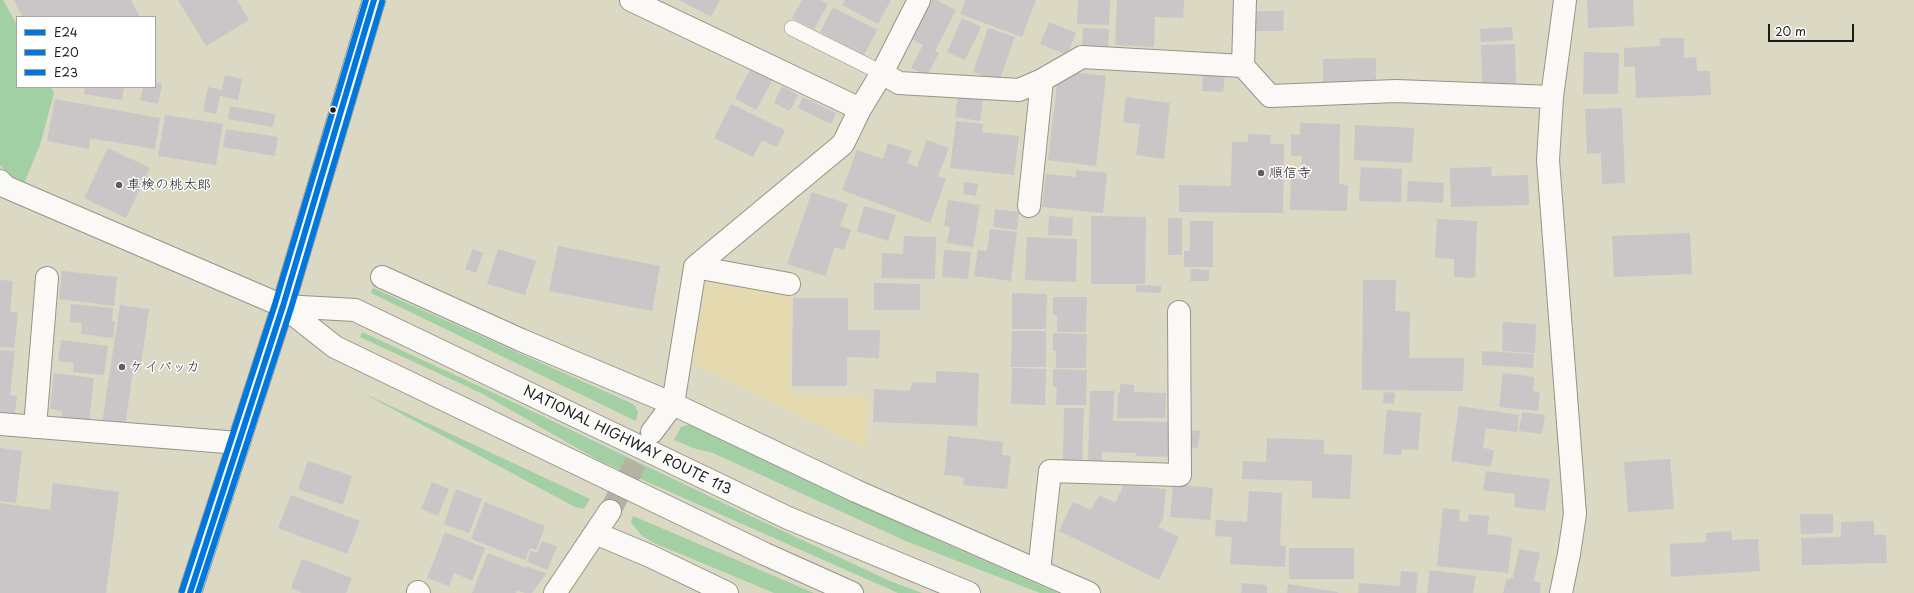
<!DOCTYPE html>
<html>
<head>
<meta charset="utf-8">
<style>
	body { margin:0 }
	#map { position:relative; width:1914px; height:593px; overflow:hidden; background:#dbd8c4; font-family:"Playpen Sans",sans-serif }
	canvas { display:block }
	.legend { position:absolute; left:16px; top:16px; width:140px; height:72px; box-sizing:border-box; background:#fff; border:1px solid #a4a4a4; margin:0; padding:5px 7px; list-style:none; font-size:12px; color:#1c1c1c }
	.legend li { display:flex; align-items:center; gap:8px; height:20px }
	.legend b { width:20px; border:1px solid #a4a4a4 }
	.scale { position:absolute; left:1768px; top:24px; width:86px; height:18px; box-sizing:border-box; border:2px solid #1c1c1c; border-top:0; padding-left:5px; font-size:12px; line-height:14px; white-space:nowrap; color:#1c1c1c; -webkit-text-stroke:3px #fff; paint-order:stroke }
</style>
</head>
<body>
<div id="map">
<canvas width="1914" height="593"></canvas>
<ul class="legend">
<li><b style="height:5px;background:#07d"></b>E24</li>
<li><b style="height:5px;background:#07d"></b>E20</li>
<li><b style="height:5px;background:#07d"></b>E23</li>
</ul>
<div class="scale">20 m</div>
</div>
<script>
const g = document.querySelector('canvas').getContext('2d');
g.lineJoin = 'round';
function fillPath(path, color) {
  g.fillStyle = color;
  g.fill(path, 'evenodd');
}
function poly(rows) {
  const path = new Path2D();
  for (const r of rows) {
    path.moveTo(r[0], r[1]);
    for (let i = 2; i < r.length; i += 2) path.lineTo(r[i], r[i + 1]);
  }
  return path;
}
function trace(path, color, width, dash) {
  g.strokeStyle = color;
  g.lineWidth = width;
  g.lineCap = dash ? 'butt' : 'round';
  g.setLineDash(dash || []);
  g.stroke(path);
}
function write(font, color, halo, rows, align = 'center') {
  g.font = font + ' "Playpen Sans","Klee One",sans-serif';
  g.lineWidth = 3;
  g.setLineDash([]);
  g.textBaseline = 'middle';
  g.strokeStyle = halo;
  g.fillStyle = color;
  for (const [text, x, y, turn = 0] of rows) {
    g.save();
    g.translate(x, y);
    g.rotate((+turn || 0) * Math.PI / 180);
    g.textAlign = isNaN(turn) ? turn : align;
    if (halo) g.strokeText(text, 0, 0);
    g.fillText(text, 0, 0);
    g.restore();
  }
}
fillPath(poly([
	[0,0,3,0,17,25,17,87,51,87,54,93,40,145,24,183,12,178,0,165],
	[373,288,631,403,635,406,638,412,636,421,371,293],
	[362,332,494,393,740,511,890,581,922,593,898,593,598,460,481,393,360,337],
	[361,392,590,499,584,509,575,507],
	[688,425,697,425,944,543,1058,593,1040,593,908,542,713,453,693,448,674,440,681,427],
	[633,516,814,593,774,593,654,543,641,535,631,522]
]), '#a3cfa5');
fillPath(poly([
	[708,277,791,292,790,395,868,397,865,448,691,363]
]), '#e5d9af');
fillPath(poly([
	[14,0,131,0,140,17,23,17],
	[178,0,237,0,249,20,206,46],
	[679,0,720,0,711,17],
	[802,0,820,0,828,4,814,29,792,18],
	[845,0,891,0,878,24,842,5],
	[932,0,936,0,956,10,935,51,939,53,927,76,911,68,923,45,911,39],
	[966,0,1036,0,1022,37,960,14],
	[1078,0,1110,0,1109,25,1077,24],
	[1117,0,1184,0,1183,18,1155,17,1154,47,1115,45],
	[1587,0,1633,0,1634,26,1588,28],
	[833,7,877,30,864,55,820,32],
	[1256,11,1284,11,1283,31,1256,31],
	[962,18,981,27,965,60,947,52],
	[1049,22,1076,33,1067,55,1040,44],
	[1512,27,1513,40,1481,42,1480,29],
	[988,28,1015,37,999,81,973,72],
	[1083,28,1109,29,1108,50,1082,49],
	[1660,38,1684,38,1684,58,1696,57,1697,71,1710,71,1711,95,1636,98,1635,66,1624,67,1624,48,1660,46],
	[1515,44,1516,85,1482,86,1481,45],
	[1584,52,1619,53,1618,94,1583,94],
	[1376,58,1376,86,1323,88,1323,59],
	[751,68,773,79,756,110,735,98],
	[1071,72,1106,76,1096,166,1048,160,1057,85],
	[1203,73,1225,75,1223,92,1202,91],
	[225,75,242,79,238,100,220,96,216,114,203,111,208,87,222,90],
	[155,82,162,84,158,104,140,100,143,87,155,87],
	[782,86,798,95,790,111,774,103],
	[85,87,124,87,122,100,84,94],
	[958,94,983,98,980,121,955,117],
	[803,97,836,113,831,124,798,108],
	[1126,97,1170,103,1164,159,1136,155,1140,124,1123,122],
	[55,99,160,118,155,149,90,138,89,149,47,141],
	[731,104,785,130,777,147,762,140,753,157,714,138],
	[230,106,275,114,273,127,228,119],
	[1622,108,1625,183,1602,184,1601,153,1587,154,1585,109],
	[165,115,223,124,216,165,158,156],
	[956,121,983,124,982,132,1019,136,1014,175,950,168],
	[1300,123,1340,124,1339,184,1348,185,1347,211,1290,210,1291,178,1301,179,1302,156,1291,156,1291,134,1300,135],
	[1355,125,1414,128,1412,163,1354,160],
	[226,129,278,137,275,156,223,147],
	[1248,134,1271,135,1270,144,1284,144,1283,213,1179,212,1179,185,1231,186,1232,142,1248,142],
	[927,140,949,148,938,176,946,179,930,223,842,190,857,150,883,159,888,143,912,151,907,163,917,167],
	[108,148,150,168,126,218,84,198],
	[1361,167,1402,169,1401,202,1359,201],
	[1491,167,1492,176,1528,175,1529,205,1451,207,1450,168],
	[1076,170,1107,173,1103,213,1042,207,1046,174,1076,177],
	[1408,181,1444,183,1443,203,1407,201],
	[964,182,978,184,976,196,963,194],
	[812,192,848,204,840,226,851,230,844,250,835,247,825,276,787,264],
	[948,200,980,205,973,247,947,243,950,227,944,226],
	[864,206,896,215,888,241,857,231],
	[995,209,1019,212,1017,230,993,227],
	[1049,216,1073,218,1072,236,1048,235],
	[1091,216,1146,217,1145,284,1091,284],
	[1168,218,1182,218,1182,255,1168,255],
	[1437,219,1477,221,1475,278,1454,277,1454,259,1435,258],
	[1190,221,1213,221,1213,267,1184,267,1184,251,1190,251],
	[990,229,1017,232,1011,281,974,276,978,250,987,251],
	[1690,233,1692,274,1614,277,1612,236],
	[904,236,936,237,935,279,881,278,882,253,903,254],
	[1027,237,1077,239,1076,282,1025,280],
	[558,246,660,266,652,311,549,291],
	[473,249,483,253,476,273,465,269],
	[498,249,536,261,525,295,487,284],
	[944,250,971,252,968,279,942,277],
	[1191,269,1209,270,1209,281,1190,281],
	[62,271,117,277,114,306,59,299],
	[0,280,13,281,10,312,18,313,14,348,0,347],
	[1363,280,1396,280,1395,311,1410,312,1409,358,1464,358,1463,391,1362,390],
	[874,283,920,284,920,310,874,310],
	[1136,285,1161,286,1161,293,1136,292],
	[1012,293,1047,294,1046,329,1012,329],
	[1053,297,1087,297,1086,332,1057,332,1057,315,1053,315],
	[793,298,848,298,848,330,880,330,879,358,847,357,847,386,792,386],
	[71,304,113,308,112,321,115,321,113,338,81,334,82,323,70,322],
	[120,305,149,309,140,371,133,370,125,426,102,423],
	[1503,322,1536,324,1535,353,1502,351],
	[1012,331,1046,331,1046,367,1011,367],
	[1053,333,1087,334,1086,368,1056,368,1056,351,1053,351],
	[61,340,108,346,104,375,73,372,74,363,58,361],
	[0,350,15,351,10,395,17,396,14,418,0,417],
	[1482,351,1534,354,1533,368,1482,365],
	[1012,368,1046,369,1045,405,1011,404],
	[1053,369,1087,370,1086,405,1056,405,1057,387,1053,387],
	[936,371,979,373,977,426,873,422,874,389,909,391,913,382,936,383],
	[54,373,94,378,89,422,62,419,62,411,50,409],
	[1503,373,1534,377,1533,391,1540,392,1538,411,1499,407],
	[1120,384,1134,385,1134,392,1166,393,1165,418,1117,418,1118,393,1120,393],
	[1090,391,1114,391,1113,421,1173,422,1172,457,1136,456,1136,453,1102,452,1102,463,1088,463],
	[1384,392,1395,393,1394,404,1383,403],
	[1459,406,1519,415,1517,432,1486,428,1483,448,1494,450,1491,467,1451,461],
	[1064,408,1084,408,1082,461,1063,461],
	[1387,410,1421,413,1418,450,1402,449,1401,455,1383,454],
	[1522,412,1545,415,1542,434,1519,431],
	[1186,430,1200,431,1198,448,1185,447],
	[948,436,1003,442,1002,455,1011,456,1007,489,963,485,964,477,944,475],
	[1267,438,1324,440,1324,454,1352,455,1350,499,1312,498,1312,481,1242,479,1243,461,1266,462],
	[0,448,22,451,16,503,0,501],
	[1670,459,1674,509,1628,512,1624,462],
	[308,461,352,476,343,505,298,489],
	[1486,471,1550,479,1545,511,1514,507,1515,494,1483,490],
	[432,482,449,489,438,516,421,509],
	[53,483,119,492,106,593,0,593,0,503,50,510],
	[1173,484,1213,488,1210,520,1170,517],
	[1124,485,1166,489,1163,518,1158,527,1179,537,1159,580,1059,531,1073,502,1091,510,1099,495,1115,503],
	[456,489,482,499,469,533,444,524],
	[1249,491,1282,493,1280,545,1286,546,1285,567,1230,564,1232,537,1215,536,1216,520,1247,522],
	[291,495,360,521,347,554,278,528],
	[485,502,545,526,536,550,530,548,525,560,471,539],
	[1443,508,1460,510,1459,521,1468,522,1469,514,1489,516,1487,534,1512,537,1508,573,1437,566],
	[1800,514,1833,514,1833,533,1801,534],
	[1874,521,1874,535,1886,535,1887,563,1802,565,1801,538,1841,537,1841,522],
	[1731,531,1732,540,1758,539,1760,571,1671,577,1670,544,1706,542,1706,533],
	[445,532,485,548,472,581,454,573,449,586,427,578],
	[542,541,557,547,547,570,527,561,531,551,537,553],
	[1289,548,1354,548,1354,579,1289,579],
	[1519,549,1540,553,1534,581,1541,583,1540,593,1503,593,1506,580,1513,578],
	[488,553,526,568,527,566,546,574,532,593,525,593,517,590,516,593,472,593],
	[302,559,352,578,346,593,302,593,291,588],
	[1430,570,1476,576,1473,593,1427,593],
	[1401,571,1418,573,1416,593,1358,593,1359,583,1400,586],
	[1242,583,1267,585,1267,593,1241,593],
	[1288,584,1338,592,1338,593,1287,593]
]), '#cac5c6');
trace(poly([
	[610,511,652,432]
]), '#b5b2a2', 22, [22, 11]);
const lane = poly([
	[792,28,882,73]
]);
const street = poly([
	[631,0,860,109],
	[1243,66,1245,0],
	[882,73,899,83,1019,90,1042,80,1082,57,1243,66,1270,96,1396,91,1552,97],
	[0,181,6,187,283,306],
	[1029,206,1042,80],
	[695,267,789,284],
	[382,277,521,340,673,404,856,491,1089,593],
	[0,424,239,443],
	[35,427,47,278],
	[652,432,673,404,695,267,843,144,860,109,882,73,919,0],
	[595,533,650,556,727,593],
	[1039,571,1050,471,1180,475,1179,312],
	[418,592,419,593],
	[555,593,610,511],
	[1561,593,1569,554,1575,514,1548,160,1552,97,1565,0]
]);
const primary = poly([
	[283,306,374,0]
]);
const highway = poly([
	[283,306,355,310,788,518,969,593],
	[283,306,335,347,765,554,852,593],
	[190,593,283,306]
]);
trace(lane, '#969489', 16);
trace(street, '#969489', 24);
trace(primary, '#969489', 24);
trace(highway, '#969489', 24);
trace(lane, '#faf9f6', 15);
trace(street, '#faf9f6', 22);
trace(primary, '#faf9f6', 22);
trace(highway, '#faf9f6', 22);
trace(poly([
	[190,593,283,306,374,0]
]), '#07d', 6);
trace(poly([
	[198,593,291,308,382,2]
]), '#07d', 6);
trace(poly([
	[182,591,275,304,366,0]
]), '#07d', 6);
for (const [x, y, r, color] of [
	[333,110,3.5,"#1c1c1c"],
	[1261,173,4,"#5f5e57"],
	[119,185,4,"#5f5e57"],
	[122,367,4,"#5f5e57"]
]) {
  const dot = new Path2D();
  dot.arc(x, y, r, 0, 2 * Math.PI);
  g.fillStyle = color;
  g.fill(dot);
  trace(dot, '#fff', 1.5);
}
write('14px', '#1c1c1c', '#fff', [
	["順信寺",1269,173],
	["車検の桃太郎",127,185],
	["ケイバッカ",130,367]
], 'left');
write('14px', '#1c1c1c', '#fff', [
	["NATIONAL HIGHWAY ROUTE 113",627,441,26]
]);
</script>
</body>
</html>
